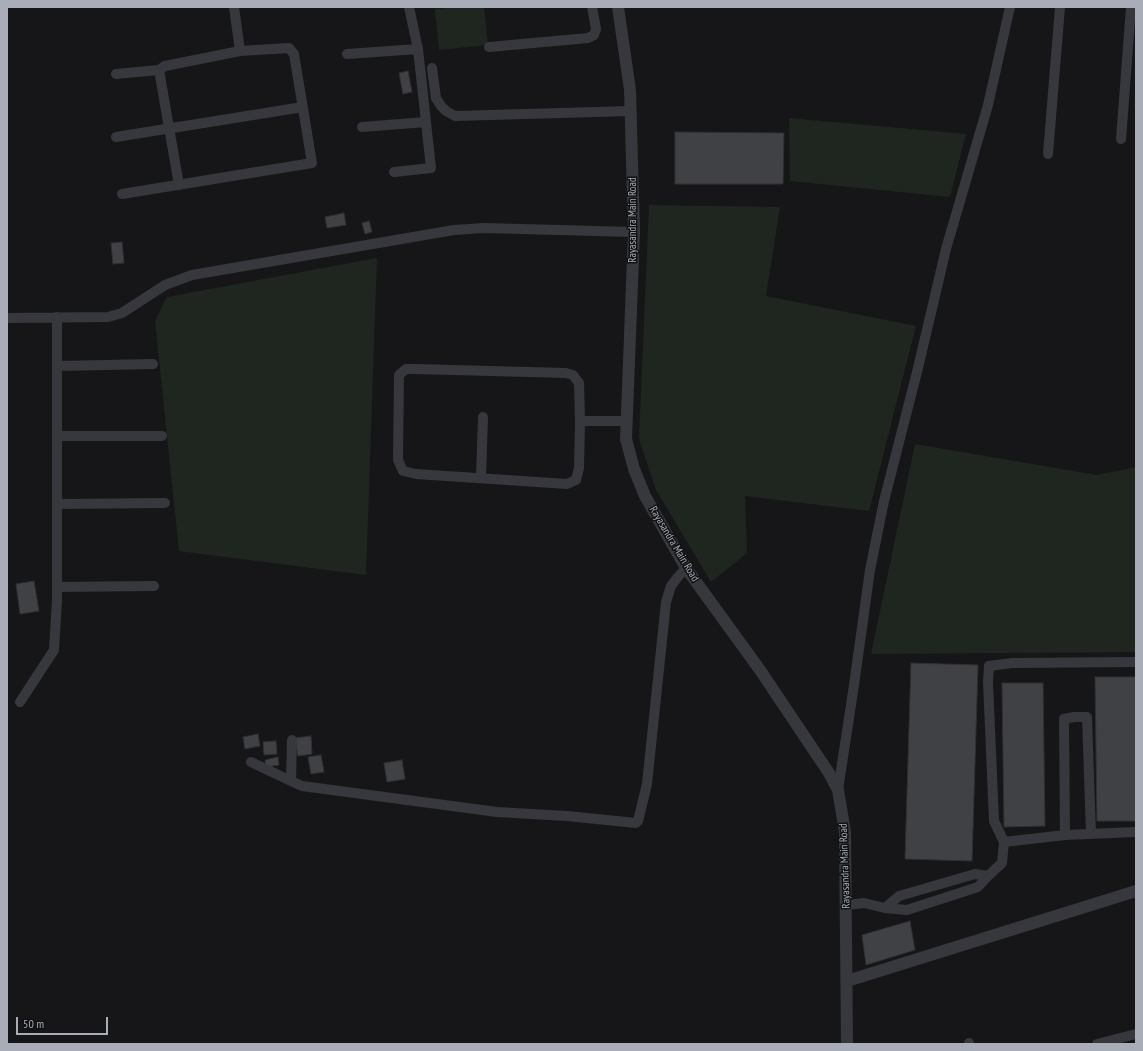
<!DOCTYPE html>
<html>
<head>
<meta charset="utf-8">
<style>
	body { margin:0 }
	#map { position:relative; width:1143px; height:1051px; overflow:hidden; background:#161618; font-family:"PT Sans Narrow",sans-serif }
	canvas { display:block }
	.frame { position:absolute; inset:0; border:8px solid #a8adb8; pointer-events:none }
	.scale { position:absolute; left:16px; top:1017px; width:92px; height:18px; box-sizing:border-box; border:2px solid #a8adb8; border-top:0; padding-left:5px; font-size:12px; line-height:14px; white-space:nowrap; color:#a8adb8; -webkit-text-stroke:3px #111113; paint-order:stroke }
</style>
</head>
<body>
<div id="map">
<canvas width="1143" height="1051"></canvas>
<div class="frame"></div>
<div class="scale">50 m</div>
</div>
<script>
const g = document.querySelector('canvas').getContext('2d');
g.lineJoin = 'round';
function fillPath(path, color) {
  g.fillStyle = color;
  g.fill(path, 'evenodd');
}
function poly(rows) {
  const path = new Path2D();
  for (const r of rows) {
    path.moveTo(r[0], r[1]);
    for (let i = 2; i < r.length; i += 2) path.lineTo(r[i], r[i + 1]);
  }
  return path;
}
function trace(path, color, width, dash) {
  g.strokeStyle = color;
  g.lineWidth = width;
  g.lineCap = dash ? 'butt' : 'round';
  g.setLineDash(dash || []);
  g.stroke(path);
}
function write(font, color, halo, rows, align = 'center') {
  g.font = font + ' "PT Sans Narrow",sans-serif';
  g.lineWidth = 3;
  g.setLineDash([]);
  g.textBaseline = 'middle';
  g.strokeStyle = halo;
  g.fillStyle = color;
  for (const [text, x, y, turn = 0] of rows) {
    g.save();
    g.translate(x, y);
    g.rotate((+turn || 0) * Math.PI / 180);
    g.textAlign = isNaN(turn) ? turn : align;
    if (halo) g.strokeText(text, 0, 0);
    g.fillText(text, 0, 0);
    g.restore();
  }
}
fillPath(poly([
	[457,7,484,7,488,45,439,50,435,9],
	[789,118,966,134,950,197,790,181],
	[649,205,780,207,766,296,916,326,869,511,745,496,747,553,711,582,656,490,639,439],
	[377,258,366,575,179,551,155,321,167,297],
	[915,444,1097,475,1136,467,1136,652,871,654]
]), '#1e261f');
const building = poly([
	[408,71,412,92,403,94,399,73,408,71],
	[675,132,784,133,783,184,675,184,675,132],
	[344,213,346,225,327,228,325,217,344,213],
	[369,221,372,232,365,234,362,223,369,221],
	[122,242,124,263,113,264,111,243,122,242],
	[34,581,39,611,20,614,16,584,34,581],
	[911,663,978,665,972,861,905,859,911,663],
	[1095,677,1136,677,1136,821,1097,821,1095,677],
	[1002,683,1043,683,1045,826,1004,827,1002,683],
	[258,734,260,746,245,749,243,737,258,734],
	[311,736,312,754,298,756,295,738,311,736],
	[276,741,277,754,264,755,263,742,276,741],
	[321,755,324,772,311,774,308,757,321,755],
	[278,757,279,765,266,767,265,760,278,757],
	[402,760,405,779,387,782,384,763,402,760],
	[910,921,915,950,866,965,862,935,910,921]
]);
fillPath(building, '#404145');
trace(building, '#303034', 1);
trace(poly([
	[489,47,588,38,594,35,596,29,592,7],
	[347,54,418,49],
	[432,68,436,98,441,106,446,111,455,116,631,111],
	[116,74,159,70],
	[362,127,426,122],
	[116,137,303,107],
	[1121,139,1131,7],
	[1048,154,1060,7],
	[394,172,431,168,418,49,409,7],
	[179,185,159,70,165,66,240,51],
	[122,194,312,163,294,54,289,48,240,51,234,7],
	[7,318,108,317,122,313,165,285,192,275,454,230,484,228,634,232],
	[57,366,153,364],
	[580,421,579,383,573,375,566,373,415,369,406,369,399,375,398,460,403,471,416,474,567,484,576,480,579,468,580,421,627,421],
	[57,436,162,436],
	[481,478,483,417],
	[57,504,165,503],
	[57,587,154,586],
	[20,702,54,650,57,600,57,317],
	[292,740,291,781,302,786,497,812,567,816,636,823,638,821,647,784,666,602,671,586,677,578,686,568],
	[251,762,291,781],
	[838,790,854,685,870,570,884,501,918,368,946,249,988,105,1010,7],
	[1065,835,1064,719,1074,717,1087,717,1091,834],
	[1004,842,1065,835,1136,832],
	[846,905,864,903,885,908,907,910,978,887,988,876],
	[885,908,899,896,975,874,988,876,1002,863,1004,842,994,821,988,682,989,666,1012,663,1136,662],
	[969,1043,969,1044],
	[1097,1044,1136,1034]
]), '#37383d', 10);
trace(poly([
	[618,7,630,90,634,232,626,439,634,469,645,496,686,568,760,670,829,773,838,790,845,832,847,1044],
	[847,981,1136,891]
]), '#37383d', 12);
write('11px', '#a8adb8', '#111113', [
	["Rayasandra Main Road",633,220,-90],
	["Rayasandra Main Road",674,544,59],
	["Rayasandra Main Road",845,866,-92]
]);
</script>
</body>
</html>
